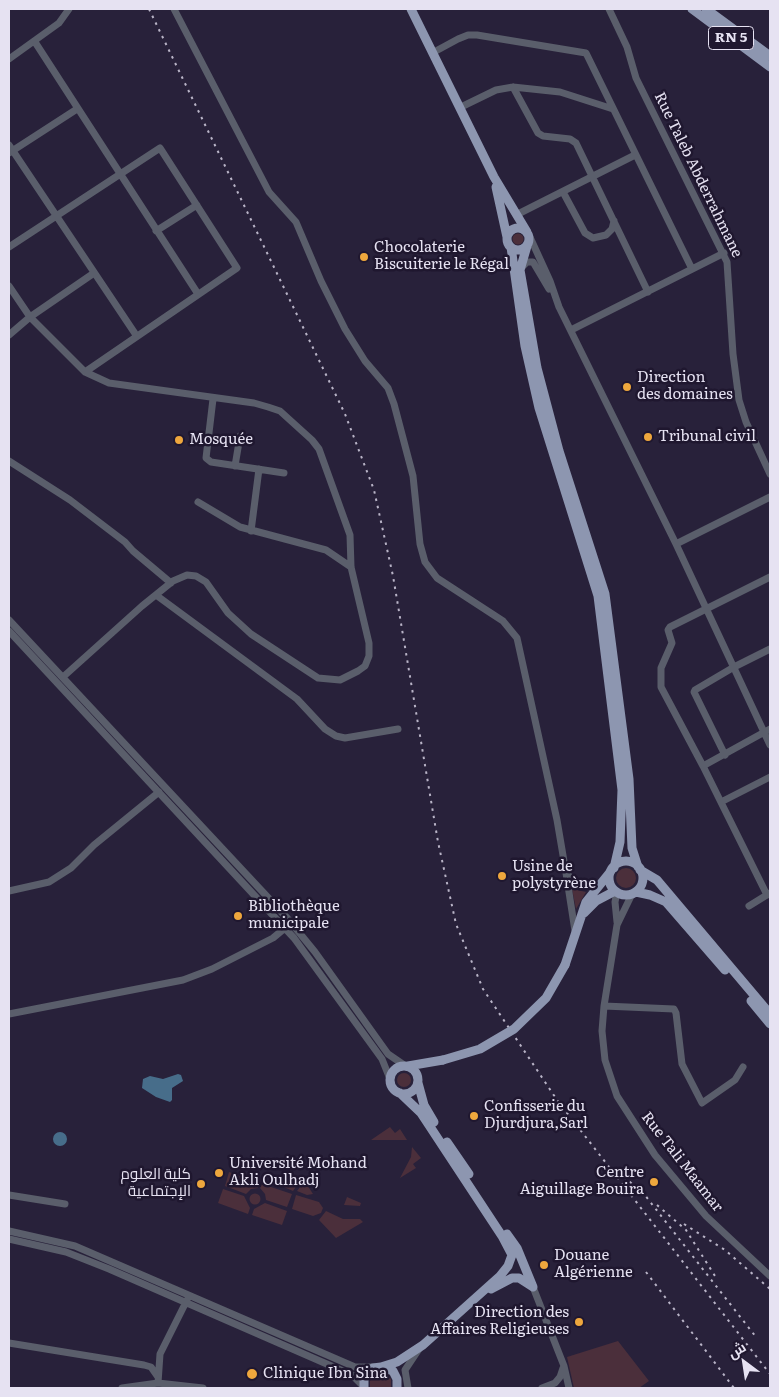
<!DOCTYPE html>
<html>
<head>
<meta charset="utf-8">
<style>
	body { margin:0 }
	#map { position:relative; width:779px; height:1397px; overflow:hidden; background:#28213a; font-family:Literata,Cairo,serif }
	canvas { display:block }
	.frame { position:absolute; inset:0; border:10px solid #e6e2f2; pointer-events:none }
	.north { position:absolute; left:719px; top:1337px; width:50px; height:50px; -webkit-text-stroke:4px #1f172f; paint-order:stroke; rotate:329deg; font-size:14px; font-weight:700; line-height:20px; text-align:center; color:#e6e2f2 }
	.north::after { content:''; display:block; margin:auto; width:18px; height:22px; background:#e6e2f2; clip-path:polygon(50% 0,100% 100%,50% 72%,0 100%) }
</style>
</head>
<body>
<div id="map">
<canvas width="779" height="1397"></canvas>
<div class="frame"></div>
<div class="north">ش</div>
</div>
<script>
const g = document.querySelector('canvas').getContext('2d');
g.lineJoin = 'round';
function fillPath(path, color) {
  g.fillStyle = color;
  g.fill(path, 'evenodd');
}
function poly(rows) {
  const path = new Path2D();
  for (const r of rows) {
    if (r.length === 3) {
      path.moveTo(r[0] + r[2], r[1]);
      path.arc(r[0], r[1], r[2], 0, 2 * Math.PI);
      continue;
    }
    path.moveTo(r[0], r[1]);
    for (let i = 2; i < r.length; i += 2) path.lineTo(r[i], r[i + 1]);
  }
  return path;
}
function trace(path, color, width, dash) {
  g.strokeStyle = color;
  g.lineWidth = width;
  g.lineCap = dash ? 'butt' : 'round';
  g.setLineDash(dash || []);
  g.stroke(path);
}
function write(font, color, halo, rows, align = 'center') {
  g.font = font + ' Literata,Cairo,serif';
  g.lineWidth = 5;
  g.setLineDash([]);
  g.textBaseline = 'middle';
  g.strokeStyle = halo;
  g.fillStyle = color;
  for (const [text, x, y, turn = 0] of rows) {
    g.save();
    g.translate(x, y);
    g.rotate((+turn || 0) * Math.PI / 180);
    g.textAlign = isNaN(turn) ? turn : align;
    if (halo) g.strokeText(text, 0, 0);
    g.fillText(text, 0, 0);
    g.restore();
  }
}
fillPath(poly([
	[518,239,5.5],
	[626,878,10],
	[572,889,586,892,576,909],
	[404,1080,7],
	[390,1127,395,1133,400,1129,407,1140,371,1140],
	[412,1147,421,1158,413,1164,416,1168,400,1178,411,1157],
	[229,1172,259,1183,258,1188,251,1189,246,1194,225,1186],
	[288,1175,299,1177,300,1181,293,1191,284,1187],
	[303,1183,306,1183,313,1194,307,1195,297,1191],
	[262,1184,292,1194,287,1207,266,1200,265,1194,260,1188],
	[223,1189,244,1196,250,1208,248,1214,218,1203],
	[255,1199,5.5],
	[296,1195,319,1202,323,1208,321,1213,313,1216,292,1209],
	[347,1197,361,1203,360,1206,344,1205],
	[265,1203,287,1211,282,1225,252,1215,254,1209],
	[326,1211,343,1219,360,1219,363,1222,336,1238,319,1220],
	[618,1341,649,1381,639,1388,574,1388,567,1357],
	[384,1373,391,1379,391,1388,370,1388,370,1380,373,1375]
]), '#4b2f3b');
fillPath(poly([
	[178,1074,181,1075,183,1081,172,1088,172,1100,170,1102,156,1097,142,1088,143,1079,150,1076,163,1079],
	[60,1139,7]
]), '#476d8a');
trace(poly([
	[174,9,269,192,296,222,321,281,345,329,365,361,388,388,394,404,413,476,420,544,425,562,437,578,503,621,517,638,557,820,566,873],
	[609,9,627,47,636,78,727,262,733,354,739,400,746,422,770,474],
	[35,42,198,294],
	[434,52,458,39,468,35,477,35,586,53,692,269],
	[9,59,59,23,69,9],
	[513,87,538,133,543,136,570,139,576,143,648,292],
	[461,107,496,90,513,87,560,92,613,109],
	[9,145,136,335],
	[9,153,77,109],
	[563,192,585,233,593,238,606,235,612,229,614,221],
	[516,215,635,155],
	[156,231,197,205],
	[529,235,550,281,559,307,676,544,770,745],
	[9,247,160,148,237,268,85,372],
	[521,268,527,262,533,262,549,289],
	[9,286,30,317,85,372,109,383,254,403,268,407,280,411,312,440,319,449,350,535,351,567,369,643,369,656,365,666,358,671,340,680,318,678,251,634,228,613,206,582,196,576,187,575,173,581,142,606,63,677],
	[571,330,724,253],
	[9,335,30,317,94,273],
	[213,399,206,458,211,462,284,473],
	[9,461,70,500,125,542,133,551,171,583],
	[235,466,240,436],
	[198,502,240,527,326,550,351,567],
	[251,531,259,469],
	[676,544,770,497],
	[156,595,297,699,325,729,336,736,345,738,398,729],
	[9,620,288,919,315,952,388,1054,404,1065],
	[9,631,294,938,382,1059,390,1079],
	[725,755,694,692,695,690,734,667,770,649],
	[703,766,661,687,661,668,672,643,668,630,670,627,770,577],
	[721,802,770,777],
	[9,891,49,882,71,868,94,845,159,792],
	[632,894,617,925,604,1006,602,1031,605,1060,617,1096,655,1155,706,1216,770,1276],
	[767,895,703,766,770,729],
	[749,906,770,893],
	[617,922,615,902,617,892],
	[575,931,566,873,578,885,590,887,601,884],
	[604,1006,674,1009,676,1013,682,1064,702,1103,735,1080,743,1067],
	[9,1014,183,980,212,969,273,938,285,928],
	[9,1195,65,1204],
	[9,1231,75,1246,355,1367,374,1367],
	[9,1239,66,1252,109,1269,352,1375,364,1387],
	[533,1287,564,1366,569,1388],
	[9,1343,144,1365,151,1367,158,1377],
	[158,1383,160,1354,187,1300],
	[122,1388,158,1383,203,1388],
	[408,1388,405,1370,419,1349],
	[542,1388,555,1383,560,1377,563,1368]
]), '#5a5e6b', 7);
trace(poly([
	[411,9,494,177,527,232],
	[692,9,770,67],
	[706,9,770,56],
	[496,187,507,237],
	[518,239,11],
	[527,246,520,270,537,368,559,451,605,594,629,779,632,848,638,867],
	[511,247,525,346,539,408,598,596,622,790,620,842,614,868],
	[626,878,17],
	[640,870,657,880,770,1014],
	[636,892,650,895,666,902,725,970],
	[584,913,596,901,615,891],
	[565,965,586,902,611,871],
	[751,1001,770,1024],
	[404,1080,14],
	[408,1066,443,1060],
	[418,1083,424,1105,434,1122],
	[447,1142,469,1174],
	[507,1234,517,1248,533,1287],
	[491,1289,512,1278,519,1278,533,1287],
	[381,1367,397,1362,423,1345,500,1276,508,1266,512,1255,502,1236,421,1113,400,1093],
	[364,1388,364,1380,367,1373,373,1368,381,1367,393,1371,397,1379,397,1388]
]), '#8d96b0', 9);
trace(poly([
	[149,9,345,414,374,490,393,576,438,842,456,924,483,989,557,1100,770,1374],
	[624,1177,644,1194,756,1337],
	[657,1205,686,1230,715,1276],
	[684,1224,725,1250,770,1289],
	[646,1272,734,1388]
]), '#b9b4c7', 2, [2.5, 5]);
trace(poly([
	[443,1060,480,1049,514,1029,546,998,565,965]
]), '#8d96b0', 9);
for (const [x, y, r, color] of [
	[364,257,5,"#eea73d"],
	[627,387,5,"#eea73d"],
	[648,437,5,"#eea73d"],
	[179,440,5,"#eea73d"],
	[502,876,5,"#eea73d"],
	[238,916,5,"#eea73d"],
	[474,1116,5,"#eea73d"],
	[219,1173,5,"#eea73d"],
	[654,1182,5,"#eea73d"],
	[201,1184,5,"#eea73d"],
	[544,1265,5,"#eea73d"],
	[579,1322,5,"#eea73d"],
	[252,1374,6,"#eea73d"]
]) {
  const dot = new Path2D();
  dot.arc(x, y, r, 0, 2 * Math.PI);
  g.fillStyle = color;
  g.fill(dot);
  trace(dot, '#1f172f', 2);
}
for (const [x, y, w] of [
	[731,38,45]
]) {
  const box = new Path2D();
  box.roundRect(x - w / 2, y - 11.5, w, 23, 4);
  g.fillStyle = '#1f172f';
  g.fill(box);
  trace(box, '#e6e2f2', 1);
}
write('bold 14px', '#e6e2f2', null, [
	["RN 5",731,38]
]);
write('15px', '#e6e2f2', '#1f172f', [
	["Rue Taleb Abderrahmane",698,175,64],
	["Rue Tali Maamar",682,1162,52]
]);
write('15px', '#e6e2f2', '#1f172f', [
	["Chocolaterie",374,248],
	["Biscuiterie le Régal",374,265],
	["Direction",637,378],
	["des domaines",637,395],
	["Tribunal civil",658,437],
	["Mosquée",189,440],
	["Usine de",512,867],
	["polystyrène",512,884],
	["Bibliothèque",248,907],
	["municipale",248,924],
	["Confisserie du",484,1107],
	["Djurdjura,Sarl",484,1124],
	["Université Mohand",229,1164],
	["Akli Oulhadj",229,1181],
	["Centre",644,1173,"right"],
	["Aiguillage Bouira",644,1190,"right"],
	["كلية العلوم",191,1175,"right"],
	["الإجتماعية",191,1192,"right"],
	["Douane",554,1256],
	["Algérienne",554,1273],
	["Direction des",569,1313,"right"],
	["Affaires Religieuses",569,1330,"right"],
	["Clinique Ibn Sina",263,1374]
], 'left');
</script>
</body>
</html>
